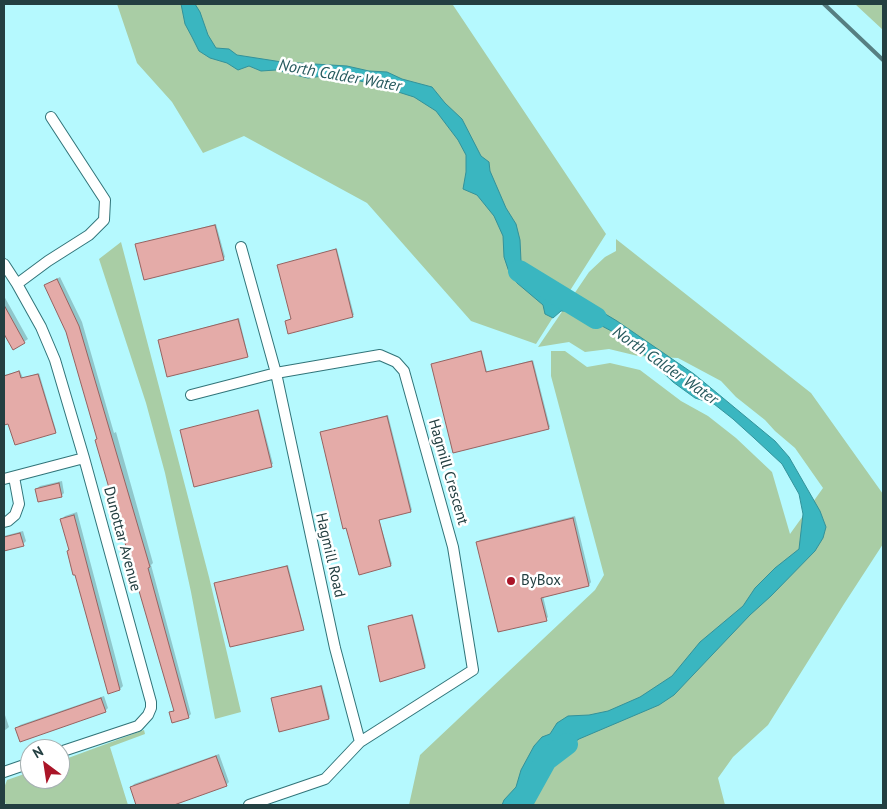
<!DOCTYPE html>
<html>
<head>
<meta charset="utf-8">
<style>
	body { margin:0 }
	#map { position:relative; width:887px; height:809px; overflow:hidden; background:#b5f9fe; font-family:"PT Sans",sans-serif }
	canvas { display:block }
	.frame { position:absolute; inset:0; border:5px solid #233f41; pointer-events:none }
	.north { position:absolute; left:20px; top:739px; width:50px; height:50px; box-sizing:border-box; background:#fff; border:1px solid #a7b2b3; border-radius:50%; rotate:329deg; font-size:14px; font-weight:700; line-height:20px; text-align:center; color:#233f41 }
	.north::after { content:''; display:block; margin:auto; width:18px; height:22px; background:#aa1528; clip-path:polygon(50% 0,100% 100%,50% 72%,0 100%) }
</style>
</head>
<body>
<div id="map">
<canvas width="887" height="809"></canvas>
<div class="frame"></div>
<div class="north">N</div>
</div>
<script>
const g = document.querySelector('canvas').getContext('2d');
g.lineJoin = 'round';
function fillPath(path, color) {
  g.fillStyle = color;
  g.fill(path, 'evenodd');
}
function poly(rows) {
  const path = new Path2D();
  for (const r of rows) {
    path.moveTo(r[0], r[1]);
    for (let i = 2; i < r.length; i += 2) path.lineTo(r[i], r[i + 1]);
  }
  return path;
}
function trace(path, color, width, dash) {
  g.strokeStyle = color;
  g.lineWidth = width;
  g.lineCap = dash ? 'butt' : 'round';
  g.setLineDash(dash || []);
  g.stroke(path);
}
function write(font, color, halo, rows, align = 'center') {
  g.font = font + ' "PT Sans",sans-serif';
  g.lineWidth = 5;
  g.setLineDash([]);
  g.textBaseline = 'middle';
  g.strokeStyle = halo;
  g.fillStyle = color;
  for (const [text, x, y, turn = 0] of rows) {
    g.save();
    g.translate(x, y);
    g.rotate((+turn || 0) * Math.PI / 180);
    g.textAlign = isNaN(turn) ? turn : align;
    if (halo) g.strokeText(text, 0, 0);
    g.fillText(text, 0, 0);
    g.restore();
  }
}
fillPath(poly([
	[117,4,453,5,606,234,536,344,471,321,367,203,244,136,203,153,172,102,137,63],
	[855,4,883,4,883,30],
	[616,239,811,393,883,494,883,544,844,604,768,725,733,757,718,778,725,805,409,805,420,755,595,590,604,575,551,376,551,351,565,351,587,367,610,363,640,370,681,401,708,416,736,438,772,472,790,534,823,488,795,448,775,431,765,420,736,397,721,381,678,358,638,356,609,349,585,352,569,342,538,347,589,272,605,257,616,251],
	[121,242,209,577,241,712,215,719,191,592,165,473,146,403,99,259],
	[144,730,145,734,110,747,128,805,6,805,4,799,4,788,7,780,30,772,30,779,60,779,60,761]
]), '#a9cda5');
const water = poly([
	[181,4,195,4,200,12,208,35,216,48,229,49,237,55,282,62,347,66,369,71,387,72,402,79,432,87,445,103,462,119,481,156,489,162,490,171,506,208,516,224,520,240,521,261,536,276,551,296,557,302,587,303,617,321,694,374,775,441,789,457,820,511,826,527,823,538,815,551,771,596,750,615,674,695,659,705,579,739,533,772,521,805,502,805,504,800,516,787,521,770,534,746,542,737,550,734,557,723,568,716,589,715,608,711,640,697,672,676,700,642,743,606,755,588,775,568,799,549,803,514,799,494,782,464,754,438,733,419,714,404,695,398,673,382,630,341,574,311,561,311,553,318,545,314,543,305,517,283,509,272,504,257,503,236,494,216,477,195,463,189,466,172,466,155,458,140,436,111,414,97,373,84,347,78,323,76,308,78,276,70,261,71,249,66,238,70,227,63,210,58,199,51,192,37,185,24,181,4]
]);
fillPath(water, '#3ab6c0');
trace(water, '#33929a', 1);
fillPath(poly([
	[216,224,225,257,223,259,138,244],
	[337,249,354,315,286,321,292,319,279,265],
	[60,277,82,322,114,433,116,432,153,563,151,565,191,714,188,717,171,713,174,709,67,331,46,285],
	[4,296,28,339,13,349,4,332],
	[239,318,248,355,247,356,159,340],
	[482,351,487,372,533,360,550,427,548,428,432,364],
	[20,371,23,378,39,373,56,430,55,432,9,422,4,424,4,375],
	[259,410,273,464,195,485,182,430],
	[388,415,412,510,379,519,392,564,390,565,323,432],
	[62,481,64,493,61,496,36,489,40,486],
	[77,512,123,686,120,689,109,692,62,519,65,516],
	[575,516,591,582,589,585,543,596,548,617,546,619,477,542,480,540],
	[23,531,26,541,23,544,4,549,4,536],
	[288,565,304,628,303,629,215,584],
	[413,615,426,666,425,667,369,627],
	[322,685,330,717,329,718,273,698],
	[104,696,108,708,105,711,17,728,20,725],
	[4,712,9,727,4,731],
	[219,754,229,782,226,785,170,805,138,805,131,788,134,784]
]), '#0003');
trace(poly([
	[519,271,596,318],
	[521,805,546,760,567,744]
]), '#3ab6c0', 22);
const building = poly([
	[215,225,224,260,144,280,135,244,215,225],
	[336,249,353,317,288,334,285,321,291,319,277,265,336,249],
	[57,279,79,326,150,567,148,568,189,718,172,723,169,712,174,711,95,440,97,439,66,332,44,285,57,279],
	[4,305,25,343,13,350,4,334,4,305],
	[238,319,248,357,167,377,158,340,238,319],
	[481,351,486,372,532,361,549,429,453,453,431,364,481,351],
	[19,371,21,378,38,374,56,433,15,445,8,424,4,425,4,376,19,371],
	[258,410,272,467,194,487,180,430,258,410],
	[387,416,411,512,379,520,391,566,359,575,346,528,343,529,320,432,387,416],
	[59,483,62,497,38,502,35,489,59,483],
	[74,515,120,690,108,694,75,575,73,575,67,551,69,550,60,519,74,515],
	[573,518,589,586,541,598,547,621,498,632,476,542,573,518],
	[20,533,24,546,4,551,4,537,20,533],
	[287,566,304,630,230,647,214,583,287,566],
	[412,615,425,668,380,682,368,626,412,615],
	[321,686,329,719,279,732,271,698,321,686],
	[101,698,106,712,20,742,15,728,101,698],
	[216,756,227,786,174,805,136,805,130,787,216,756]
]);
fillPath(building, '#e4aba8');
trace(building, '#966260', 1);
const street = poly([
	[241,247,276,373,335,648,360,742,325,779,249,805],
	[4,264,17,284,41,327,55,360,84,458,151,702,151,708,148,715,138,726,60,752],
	[17,284,48,261,89,235,104,220,105,200,51,117],
	[191,395,276,373,380,355,396,362,404,371,453,547,473,670,360,742],
	[4,479,84,458],
	[4,522,8,521,15,515,19,504,14,477],
	[4,772,30,763]
]);
trace(street, '#317479', 12);
trace(street, '#fff', 10);
trace(poly([
	[824,4,883,60]
]), '#567f82', 4);
for (const [x, y, r, color] of [
	[511,581,5,"#aa1528"]
]) {
  const dot = new Path2D();
  dot.arc(x, y, r, 0, 2 * Math.PI);
  g.fillStyle = color;
  g.fill(dot);
  trace(dot, '#fff', 2);
}
write('15px', '#233f41', '#fff', [
	["Hagmill Crescent",448,472,74],
	["Dunottar Avenue",122,539,75],
	["Hagmill Road",330,555,77]
]);
write('15px', '#233f41', '#fff', [
	["ByBox",521,581]
], 'left');
write('italic 16px', '#275a5e', '#fff', [
	["North Calder Water",340,76,10],
	["North Calder Water",665,366,35]
]);
</script>
</body>
</html>
